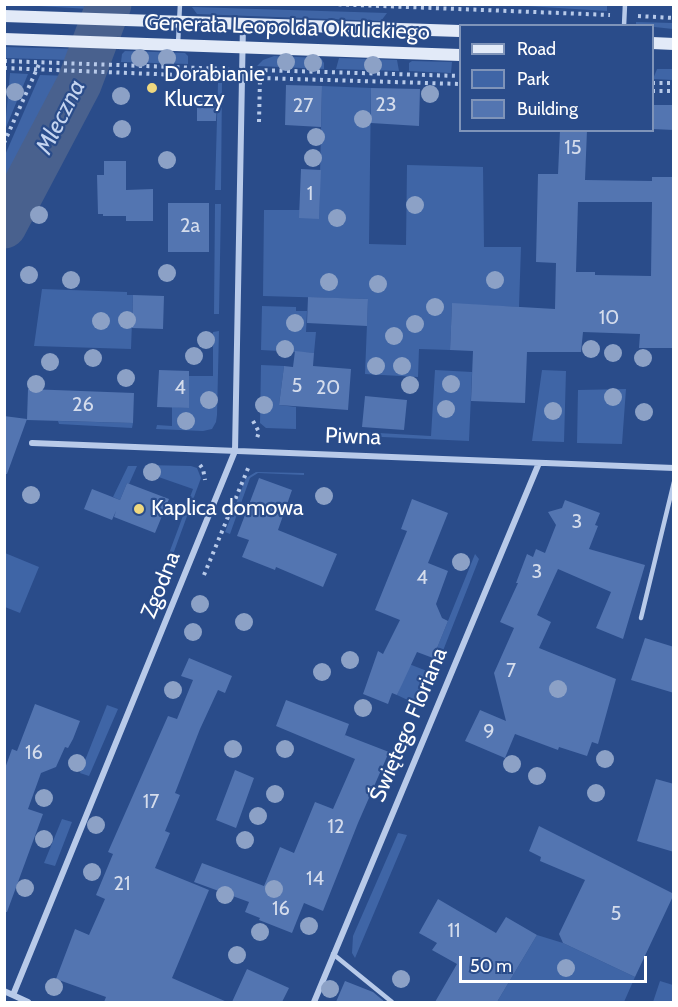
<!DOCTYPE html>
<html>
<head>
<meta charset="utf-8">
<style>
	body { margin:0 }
	#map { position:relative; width:678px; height:1007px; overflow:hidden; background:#2a4c8a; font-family:Cabin,sans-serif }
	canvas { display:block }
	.frame { position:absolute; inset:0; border:6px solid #fff; pointer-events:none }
	.legend { position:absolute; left:459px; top:24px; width:195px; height:108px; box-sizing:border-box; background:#2a4c8a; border:2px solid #7f94b9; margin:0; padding:8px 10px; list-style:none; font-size:18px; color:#fff }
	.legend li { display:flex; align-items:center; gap:12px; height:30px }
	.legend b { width:30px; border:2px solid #7f94b9 }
	.scale { position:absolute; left:459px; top:956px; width:188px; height:27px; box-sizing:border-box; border:3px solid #fff; border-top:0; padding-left:8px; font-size:18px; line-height:21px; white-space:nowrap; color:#fff; -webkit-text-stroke:4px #2a4c8a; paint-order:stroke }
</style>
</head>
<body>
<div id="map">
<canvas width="678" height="1007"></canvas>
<div class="frame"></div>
<ul class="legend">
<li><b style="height:8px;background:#e2eaf8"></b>Road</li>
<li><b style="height:16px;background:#3f65a6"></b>Park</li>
<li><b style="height:16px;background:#5375b1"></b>Building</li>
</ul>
<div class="scale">50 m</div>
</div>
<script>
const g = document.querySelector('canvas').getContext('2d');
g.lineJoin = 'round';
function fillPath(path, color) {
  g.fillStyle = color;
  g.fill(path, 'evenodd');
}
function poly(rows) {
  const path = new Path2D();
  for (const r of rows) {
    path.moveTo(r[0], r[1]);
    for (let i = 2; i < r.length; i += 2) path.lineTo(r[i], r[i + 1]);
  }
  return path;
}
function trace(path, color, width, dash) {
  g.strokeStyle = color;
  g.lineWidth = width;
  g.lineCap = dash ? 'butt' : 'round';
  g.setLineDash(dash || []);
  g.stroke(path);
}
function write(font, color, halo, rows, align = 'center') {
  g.font = font + ' Cabin,sans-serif';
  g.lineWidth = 4.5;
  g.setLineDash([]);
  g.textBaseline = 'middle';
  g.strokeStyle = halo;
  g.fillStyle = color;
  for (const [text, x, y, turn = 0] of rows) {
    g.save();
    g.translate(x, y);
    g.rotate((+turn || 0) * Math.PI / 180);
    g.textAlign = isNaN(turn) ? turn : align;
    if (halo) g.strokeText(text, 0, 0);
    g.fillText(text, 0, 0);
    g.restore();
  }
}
fillPath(poly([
	[5,4,92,4,92,5,89,9],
	[510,5,510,4,607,5,607,11],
	[192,7,387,13,381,21,197,14],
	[636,22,673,23,673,29,636,25],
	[5,47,77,49,69,60,5,58],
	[125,51,185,53,188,56,188,64,121,62,122,54],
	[274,56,321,58,324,63,324,69,257,66,263,60],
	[339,58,397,60,399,71,336,69],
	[412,61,452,62,451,73,409,71,409,63],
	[657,69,673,69,673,80,653,79],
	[10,73,28,74,5,130,5,120,6,117],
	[40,75,71,76,71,84,68,95,5,216,5,155],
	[91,77,97,77,13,228,5,251,5,237],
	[218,83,222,83,221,190,215,190],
	[322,86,371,88,369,244,406,245,407,165,483,167,484,247,521,247,519,307,452,304,450,350,419,349,418,377,365,374,368,299,263,296,264,210,300,210,300,218,319,218],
	[215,204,221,204,219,314,214,314],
	[42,289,127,292,127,295,133,295,131,349,34,346],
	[262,306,296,307,296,311,307,311,306,332,316,332,314,353,261,350],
	[219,331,217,415,216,422,212,429,203,431,156,429,157,425,172,426,172,407,189,408,189,376,213,376,213,332],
	[261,365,284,366,279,405,296,407,296,429,266,428,260,423],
	[435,370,472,372,469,441,361,436,361,432,431,436],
	[542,370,566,371,564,442,532,441],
	[626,389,622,444,577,443,578,390],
	[58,421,133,423,132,428,59,424],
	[146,465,191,466,197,468,201,478,172,557,168,556,193,489,147,473,150,468,144,467],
	[128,466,137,466,129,484,127,483,120,500,113,497],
	[256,472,304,473,304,475,258,473,250,478,230,534,225,532,246,478],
	[5,553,39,567,20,613,5,607],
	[475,554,479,559,439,661,433,658],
	[409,664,427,671,414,703,397,695],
	[107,705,118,709,89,776,80,773],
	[62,819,72,822,55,866,44,863],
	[398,833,407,835,355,958,352,953,353,936],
	[537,935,563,943,635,977,624,1002,497,1002],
	[660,981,673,985,673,1002,653,1002]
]), '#3f65a6');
const water = poly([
	[71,76,91,77,5,237,5,216,68,95,71,76]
]);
fillPath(water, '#49618e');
trace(water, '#adc4e9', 1.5);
trace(poly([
	[4,226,79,84,109,4]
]), '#49618e', 45);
fillPath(poly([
	[286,85,322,86,321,127,285,125],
	[371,88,420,89,419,126,371,123],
	[197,101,217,102,216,121,197,121],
	[652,105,674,105,674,130,652,129],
	[560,130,587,130,585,180,652,181,652,177,674,177,674,348,639,348,640,334,583,332,581,352,527,352,525,403,471,401,473,351,450,350,452,303,555,309,556,263,536,262,538,174,558,174],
	[578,202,652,202,651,276,595,275,595,272,576,272],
	[104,161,126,161,126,190,153,189,153,221,126,221,126,216,103,216,103,214,98,214,97,175,104,175],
	[301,169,321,170,319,219,299,218],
	[168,203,209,203,209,252,168,252],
	[133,295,164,296,163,329,132,328],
	[308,297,368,299,367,326,307,323],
	[295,351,314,353,313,366,351,369,348,410,279,405,284,366,293,367],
	[159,370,189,371,189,408,157,407],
	[28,389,134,393,133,423,27,420],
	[365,396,407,400,404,430,362,427],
	[4,416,27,419,7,474,4,474],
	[259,478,292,490,278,530,337,554,323,587,276,567,275,570,242,557,249,540,237,536],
	[127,483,169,499,155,533,114,517,116,511,112,520,84,509,92,489,120,500],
	[412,499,448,513,428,563,448,571,436,604,442,618,448,621,433,658,417,652,397,695,392,693,388,704,363,694,378,651,383,654,400,620,375,610,407,531,401,529],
	[565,500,600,513,595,525,598,526,589,549,645,565,623,639,596,628,611,592,558,569,537,615,551,622,539,648,616,679,598,744,592,742,587,756,559,747,558,750,515,734,505,758,465,741,480,710,506,721,494,673,514,628,500,622,518,583,516,583,527,554,533,557,536,549,545,553,556,525,548,512,562,508],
	[645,638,674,647,674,693,631,680],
	[189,658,232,676,225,693,218,690,200,729,175,793,180,795,165,831,170,833,155,868,209,890,172,978,227,1002,104,1002,106,997,56,979,75,929,89,935,105,899,96,895,113,854,108,852,168,716,177,719,193,680,181,676],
	[286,700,349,724,344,738,345,735,389,752,358,823,323,911,304,903,292,933,259,920,260,918,245,912,249,902,194,882,202,863,264,886,280,847,294,853,315,802,333,809,355,759,276,726],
	[35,704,80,721,73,739,68,748,65,747,56,767,41,773,28,809,43,814,7,912,4,912,4,771,12,749,17,751],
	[235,770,254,778,236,828,216,820],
	[656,779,674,784,674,852,637,841],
	[539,826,674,894,635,977,563,943,559,934,585,880,540,861,541,857,529,851],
	[438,899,496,933,506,917,537,935,497,1002,435,1002,457,964,432,950,437,943,419,933],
	[247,969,289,988,282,1002,232,1002],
	[345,981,373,992,385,1002,336,1002]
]), '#5375b1');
trace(poly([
	[331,4,610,15],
	[638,16,674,18],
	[4,61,229,69],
	[4,68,229,77],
	[257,70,460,76],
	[260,78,460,84],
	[652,83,674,83],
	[652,91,674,91],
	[259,122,260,78],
	[4,143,40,62],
	[253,421,259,432,257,438],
	[200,465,203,469,205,480],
	[204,575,249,466]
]), '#b8cae9', 4, [3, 4.5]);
trace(poly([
	[624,26,625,4],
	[178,44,180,4],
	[641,618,674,482],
	[333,954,392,1002]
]), '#b8cae9', 4.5);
trace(poly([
	[32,443,674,468],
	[4,991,28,1002],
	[13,995,235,451,243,24],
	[314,1002,539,463]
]), '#b8cae9', 6);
trace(poly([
	[4,16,460,31],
	[4,39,460,55],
	[652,43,674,44]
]), '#e2eaf8', 12);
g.fillStyle = '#8ca1c6';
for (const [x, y] of [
	[140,58],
	[167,58],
	[286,62],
	[313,63],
	[373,65],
	[15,92],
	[430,94],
	[121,96],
	[363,119],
	[122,129],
	[316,137],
	[313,158],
	[167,160],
	[415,205],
	[39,215],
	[337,218],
	[167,273],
	[29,275],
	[71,280],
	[495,280],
	[329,282],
	[378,284],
	[435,307],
	[127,320],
	[101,321],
	[295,323],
	[415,324],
	[394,336],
	[206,340],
	[285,349],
	[591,349],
	[613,353],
	[194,356],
	[93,358],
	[643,358],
	[50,362],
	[376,366],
	[402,366],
	[126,378],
	[36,384],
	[451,384],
	[410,385],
	[613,397],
	[209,400],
	[264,405],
	[446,409],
	[553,411],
	[644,412],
	[186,421],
	[152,472],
	[31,495],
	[324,496],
	[461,562],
	[200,604],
	[244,622],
	[193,632],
	[350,660],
	[322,672],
	[558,689],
	[173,690],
	[363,708],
	[233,749],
	[285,749],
	[605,759],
	[77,763],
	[512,764],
	[537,776],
	[596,793],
	[275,794],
	[44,798],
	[258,816],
	[96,825],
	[44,839],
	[245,840],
	[92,872],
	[25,888],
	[274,889],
	[225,895],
	[309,926],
	[260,932],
	[237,955],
	[566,968],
	[401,979],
	[54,987],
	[330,989]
]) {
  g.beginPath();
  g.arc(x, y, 9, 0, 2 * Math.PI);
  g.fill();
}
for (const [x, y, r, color] of [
	[152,88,6,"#efd87f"],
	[139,509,6,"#efd87f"]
]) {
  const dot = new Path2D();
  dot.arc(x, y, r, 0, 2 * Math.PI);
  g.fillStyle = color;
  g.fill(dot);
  trace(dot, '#2a4c8a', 2);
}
write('20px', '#d4dcec', null, [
	["23",386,105],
	["27",303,106],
	["15",573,148],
	["1",310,194],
	["2a",190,226],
	["10",609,318],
	["5",297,386],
	["4",180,388],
	["20",328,388],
	["26",83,405],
	["3",577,522],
	["3",537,572],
	["4",422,578],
	["7",511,671],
	["9",489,732],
	["16",34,753],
	["17",151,802],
	["12",336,827],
	["14",315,879],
	["21",122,884],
	["16",281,909],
	["5",616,914],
	["11",454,931]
]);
write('22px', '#fff', '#2a4c8a', [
	["Generała Leopolda Okulickiego",287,28,2],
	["Piwna",353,437,2],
	["Zgodna",161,585,-68],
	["Świętego Floriana",409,725,-67]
]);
write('22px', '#fff', '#2a4c8a', [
	["Dorabianie",164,75],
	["Kluczy",164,100],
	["Kaplica domowa",151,509]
], 'left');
write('italic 24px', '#c4d4f0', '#2a4c8a', [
	["Mleczna",61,117,-63]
]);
</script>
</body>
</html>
